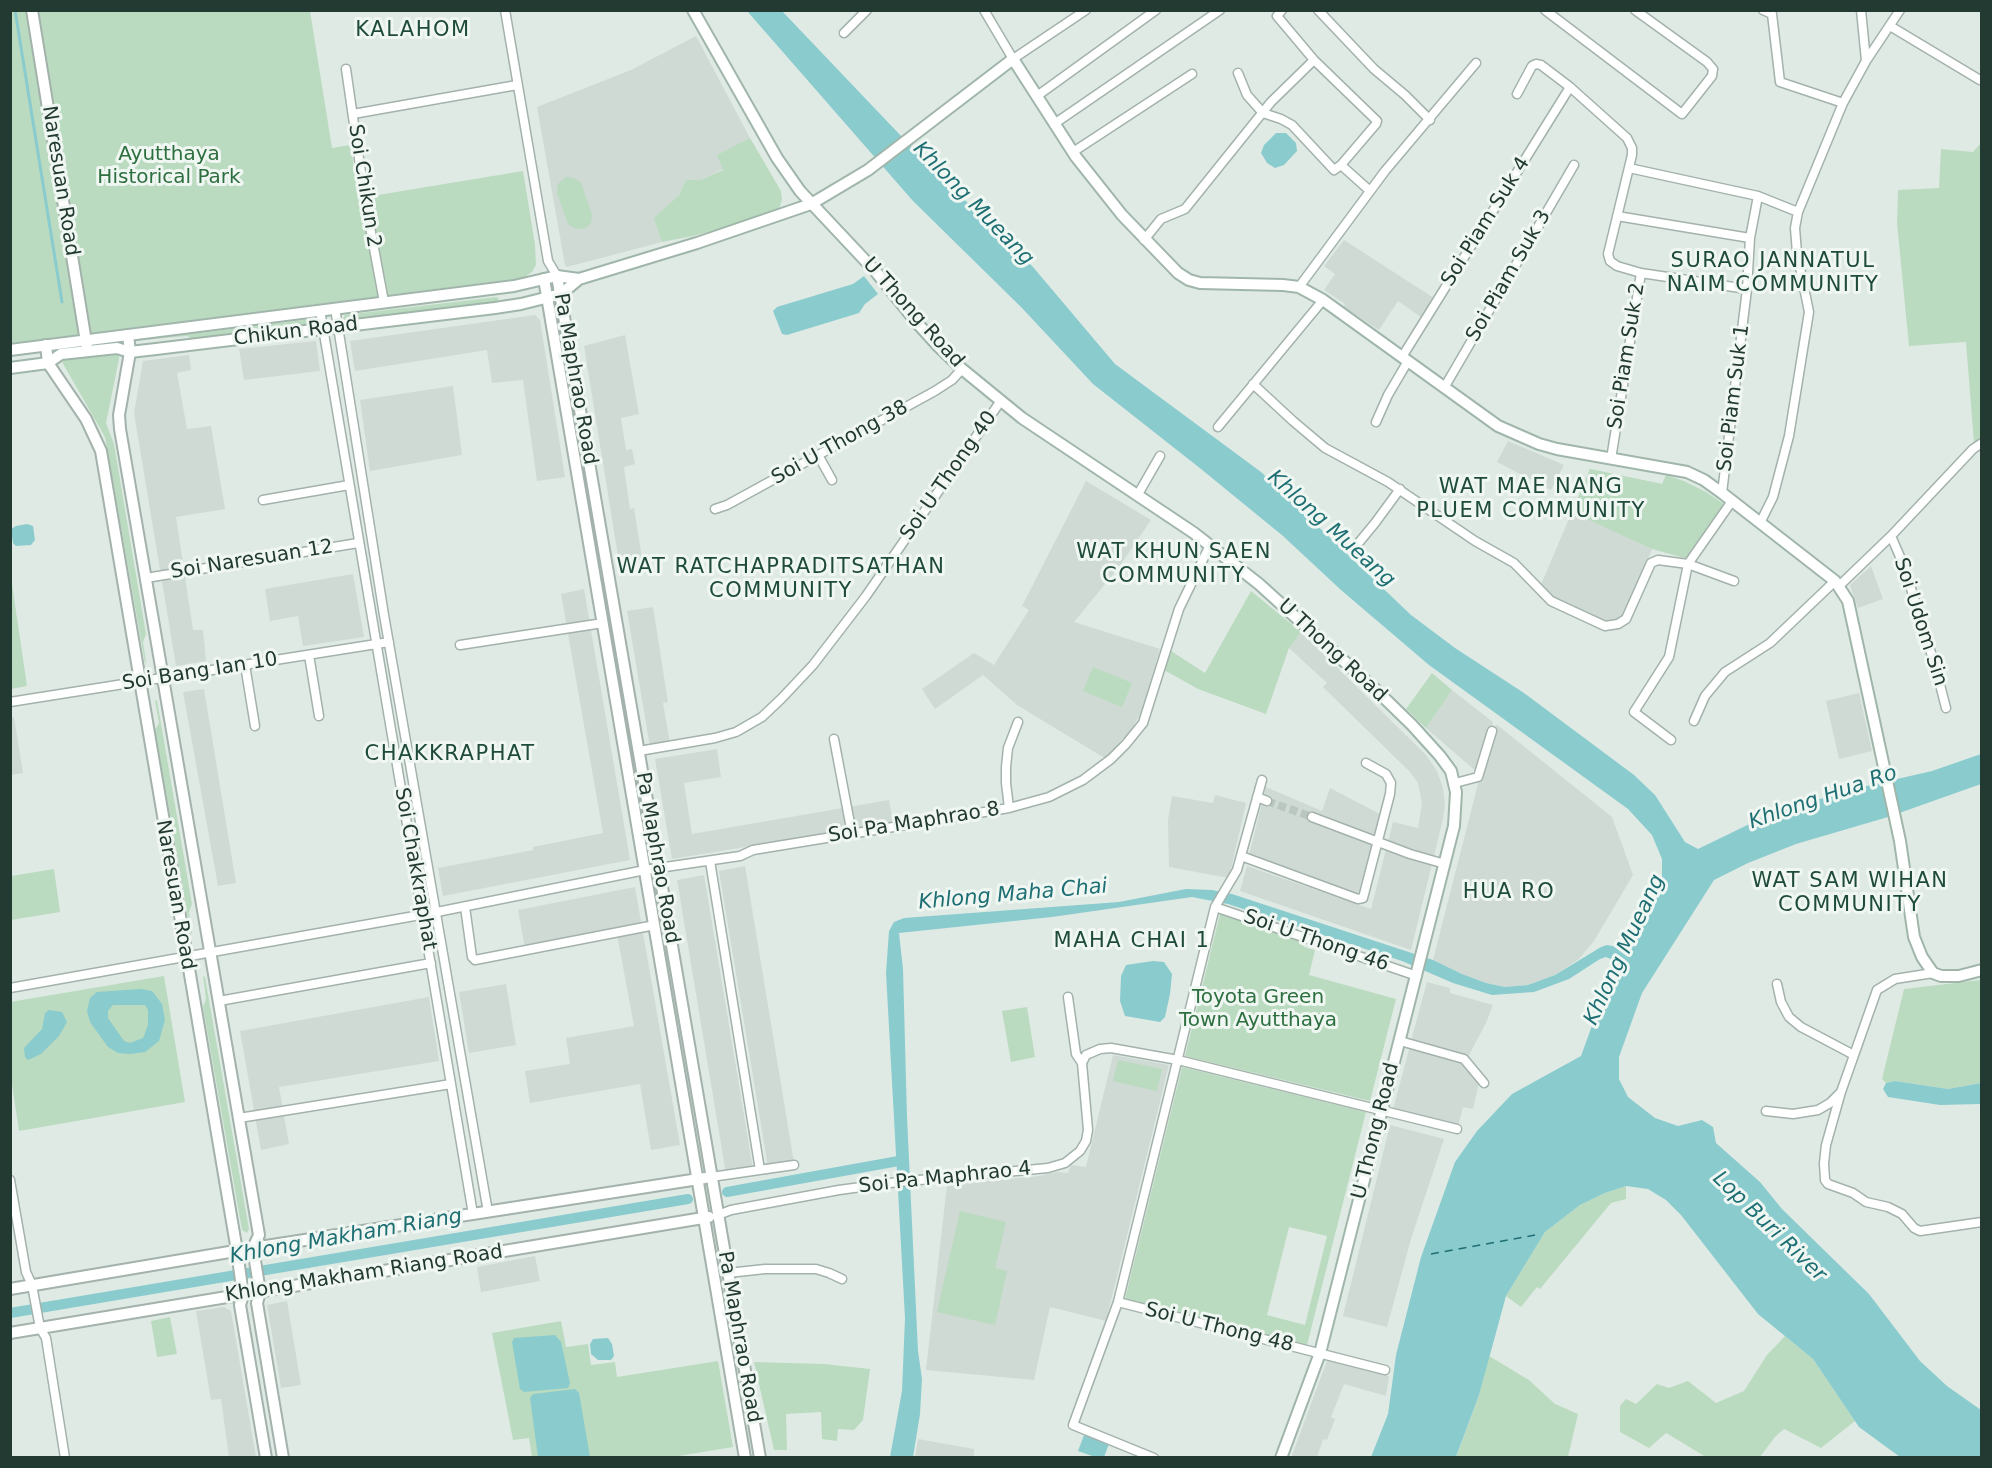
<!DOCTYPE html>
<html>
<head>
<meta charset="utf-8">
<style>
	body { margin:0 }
	#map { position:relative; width:1992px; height:1468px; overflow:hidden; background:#e0eae5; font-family:"DejaVu Sans",sans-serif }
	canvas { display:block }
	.frame { position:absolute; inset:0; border:12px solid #223a31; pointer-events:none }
</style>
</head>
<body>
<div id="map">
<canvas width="1992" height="1468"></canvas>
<div class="frame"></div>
</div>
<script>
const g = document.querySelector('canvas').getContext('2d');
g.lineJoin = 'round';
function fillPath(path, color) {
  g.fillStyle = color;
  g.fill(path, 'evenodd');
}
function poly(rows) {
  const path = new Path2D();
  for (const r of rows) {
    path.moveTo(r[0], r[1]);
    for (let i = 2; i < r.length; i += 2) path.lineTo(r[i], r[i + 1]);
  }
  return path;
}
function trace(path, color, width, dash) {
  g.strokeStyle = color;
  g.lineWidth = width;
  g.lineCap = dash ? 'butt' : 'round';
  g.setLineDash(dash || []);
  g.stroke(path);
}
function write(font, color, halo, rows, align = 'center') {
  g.font = font + ' "DejaVu Sans",sans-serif';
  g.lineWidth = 6;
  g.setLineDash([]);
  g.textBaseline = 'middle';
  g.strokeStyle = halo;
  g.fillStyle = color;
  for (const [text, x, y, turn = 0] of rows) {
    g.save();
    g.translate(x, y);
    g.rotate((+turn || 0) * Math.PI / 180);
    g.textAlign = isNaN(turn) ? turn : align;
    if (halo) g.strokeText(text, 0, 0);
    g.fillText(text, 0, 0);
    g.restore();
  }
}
fillPath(poly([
	[696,36,750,138,718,155,723,169,700,180,686,180,679,195,655,218,662,242,567,267,565,265,537,107,631,70],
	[1344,240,1437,300,1424,319,1398,301,1379,330,1344,307,1345,304,1324,290,1335,274,1324,266],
	[535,315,540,320,565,477,537,481,523,380,492,383,487,350,355,371,350,341],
	[625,335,639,414,621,418,626,450,632,449,635,464,624,467,630,509,634,508,644,571,621,575,584,346],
	[316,341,320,371,244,380,239,349],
	[189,355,191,370,177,373,187,429,211,426,225,509,176,517,193,630,203,630,206,661,176,666,134,413,143,361],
	[453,386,462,455,370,471,360,400],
	[1508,441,1564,465,1551,490,1497,462],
	[1590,469,1662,484,1639,543,1652,549,1622,625,1611,626,1554,601,1540,587],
	[1086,481,1151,520,1119,567,1074,622,1160,649,1141,712,1127,738,1123,738,1106,759,1017,705,983,675,935,709,922,689,974,653,994,665,1029,610,1022,606],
	[1871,566,1883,599,1858,608,1850,585],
	[353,574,364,637,303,646,298,616,270,621,265,589],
	[584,589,630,860,443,896,438,868,533,850,533,847,603,833,561,594],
	[653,607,668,702,663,703,670,743,650,747,627,611],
	[1301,632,1426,755,1437,771,1443,788,1445,805,1443,819,1411,950,1240,891,1247,866,1371,909,1393,822,1418,828,1422,803,1418,783,1410,772,1323,687,1327,683,1289,648],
	[204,689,236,883,218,886,183,692],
	[1452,690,1493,722,1478,773,1426,728],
	[1859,693,1872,751,1839,759,1826,701],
	[14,717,23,773,11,775,11,718],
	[1496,724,1612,817,1633,875,1594,941,1579,959,1555,975,1528,985,1505,987,1486,983,1462,974,1433,960,1480,776],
	[717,749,721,777,684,783,692,834,889,800,893,823,672,859,655,759],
	[1266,787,1322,811,1330,788,1380,814,1358,894,1249,855],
	[1215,795,1246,803,1229,878,1169,867,1168,820,1172,796,1213,803],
	[745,866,794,1163,768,1167,719,871],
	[704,875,753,1169,726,1174,677,880],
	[635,887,680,1145,651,1150,640,1084,530,1103,525,1071,570,1064,566,1038,634,1026,616,929,525,948,518,910],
	[1427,982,1450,988,1450,993,1493,1005,1486,1023,1468,1057,1446,1051,1445,1049,1411,1041],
	[506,984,516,1045,469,1053,459,992],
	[429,997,439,1061,279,1087,289,1144,261,1150,240,1031],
	[1410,1046,1462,1061,1479,1083,1473,1109,1463,1107,1458,1127,1393,1109],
	[1113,1055,1169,1065,1106,1321,1050,1307,1034,1380,926,1370,947,1185,1039,1176,1058,1172,1068,1173,1071,1165,1086,1167],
	[1390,1125,1444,1139,1411,1239,1387,1327,1343,1316],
	[535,1256,540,1281,481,1292,477,1267],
	[287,1301,301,1385,281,1388,267,1305],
	[224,1307,231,1311,256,1457,229,1457,221,1399,211,1400,196,1311],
	[1328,1358,1389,1376,1386,1396,1344,1384,1331,1417,1335,1419,1327,1440,1323,1439,1317,1457,1291,1458],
	[918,1439,974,1449,974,1456,983,1457,915,1457]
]), '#cedad3');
fillPath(poly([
	[10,11,310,11,332,148,350,145,360,198,523,171,535,245,536,265,532,272,523,278,11,343],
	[750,138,781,191,782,200,779,209,773,214,693,236,662,242,654,218,679,195,686,180,700,180,723,170,717,155],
	[1981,143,1982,439,1974,443,1966,342,1909,346,1897,223,1898,190,1939,188,1941,149,1973,152],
	[566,177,574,178,581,183,592,215,591,223,584,229,574,228,568,224,557,193,558,184],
	[496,297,499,298,497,302,346,320,343,319,345,315],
	[312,319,315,322,313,324,193,339,187,336,143,340],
	[114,353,119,356,119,359,106,423,114,444,146,634,143,642,146,662,145,663,105,437,62,362,66,358],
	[1590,469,1662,484,1666,475,1684,481,1706,492,1724,504,1688,559,1652,549,1572,512],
	[11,577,27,686,11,689,10,689],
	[1251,591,1301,632,1289,648,1266,714,1198,689,1164,670,1171,651,1205,673],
	[1093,667,1132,683,1122,707,1083,691],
	[1432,673,1452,690,1426,728,1406,709],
	[157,700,192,904,189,912,192,933,191,934,155,730,159,723,155,701],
	[54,869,60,912,11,920,11,876],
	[1220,914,1300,941,1299,943,1304,945,1304,947,1315,950,1309,975,1396,999,1370,1101,1185,1056],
	[164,976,185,1102,19,1131,11,1078,10,1002],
	[203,976,205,977,249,1229,247,1233,242,1230,203,1007,206,999],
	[1981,980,1981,1083,1948,1089,1895,1081,1886,1083,1882,1079,1904,989],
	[1027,1007,1035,1057,1011,1062,1002,1011],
	[1118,1060,1162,1069,1157,1091,1113,1081],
	[1182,1067,1366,1112,1307,1345,1125,1299],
	[1289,1227,1327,1236,1305,1325,1267,1315],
	[1626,1186,1626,1199,1611,1203,1540,1289,1537,1287,1521,1307,1506,1296,1545,1232,1580,1205,1605,1193],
	[960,1211,1006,1222,995,1268,1007,1271,995,1325,937,1312],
	[170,1317,177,1354,157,1357,151,1321],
	[561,1321,566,1347,588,1344,591,1365,615,1362,617,1377,718,1361,733,1447,673,1457,532,1457,529,1438,513,1440,492,1333],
	[1785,1336,1813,1359,1855,1421,1821,1448,1784,1429,1775,1437,1759,1458,1706,1457,1666,1433,1649,1448,1620,1432,1620,1406,1626,1399,1636,1404,1657,1384,1669,1388,1688,1381,1716,1403,1744,1391,1767,1355],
	[1489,1356,1529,1380,1555,1404,1578,1414,1568,1457,1456,1458,1479,1395],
	[754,1362,824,1364,870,1369,863,1420,854,1430,838,1429,837,1441,822,1439,821,1412,786,1414,787,1450,774,1450]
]), '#badbbf');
fillPath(poly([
	[747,11,782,11,923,159,1033,267,1115,364,1261,472,1411,615,1455,648,1524,693,1634,775,1655,795,1685,842,1698,849,1768,815,1849,790,1932,771,1981,754,1981,784,1888,817,1796,844,1748,863,1714,880,1642,993,1619,1057,1619,1079,1628,1097,1655,1118,1678,1126,1702,1120,1713,1127,1716,1143,1760,1182,1782,1209,1869,1294,1920,1361,1947,1386,1981,1410,1981,1457,1900,1457,1859,1427,1813,1359,1758,1314,1681,1215,1666,1200,1648,1189,1626,1186,1605,1193,1580,1205,1545,1232,1506,1296,1479,1395,1456,1457,1371,1457,1388,1414,1396,1355,1421,1257,1455,1162,1477,1131,1512,1094,1581,1056,1610,976,1613,960,1606,957,1600,959,1569,979,1534,992,1492,995,1453,983,1402,961,1228,904,1192,897,1052,917,899,933,903,969,907,1117,918,1351,922,1379,920,1414,913,1457,890,1457,902,1391,905,1318,886,973,889,931,894,922,904,918,1119,902,1186,889,1212,890,1232,894,1433,960,1462,974,1486,983,1505,987,1528,985,1555,975,1601,947,1607,945,1618,947,1662,879,1662,859,1652,835,1628,809,1429,665,1341,590,1283,536,1201,469,1093,384,1022,308,913,201],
	[1276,133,1286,133,1296,143,1297,151,1284,165,1275,168,1267,163,1261,153,1264,145],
	[864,276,878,294,865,304,859,313,787,335,782,334,773,311,777,307,853,284],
	[27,524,33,526,35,540,31,545,16,546,13,543,11,529,16,526],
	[1153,961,1164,962,1172,974,1170,994,1165,1017,1160,1022,1125,1016,1120,1001,1121,976,1126,965],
	[141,989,152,991,162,1004,165,1020,159,1041,145,1052,131,1054,118,1053,108,1047,90,1022,87,1011,90,998,97,992],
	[113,1005,145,1005,148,1010,148,1025,143,1038,130,1043,124,1041,108,1018,108,1011],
	[49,1010,62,1012,67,1022,59,1036,41,1054,28,1060,25,1057,24,1048,42,1029,45,1013],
	[1895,1081,1948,1089,1981,1083,1981,1104,1940,1105,1888,1097,1883,1089,1886,1083],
	[555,1335,561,1342,570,1383,568,1388,524,1392,520,1389,512,1342,514,1338],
	[608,1338,612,1344,614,1356,611,1360,598,1360,591,1354,590,1344,593,1339],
	[575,1389,579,1393,590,1457,538,1457,530,1398,533,1394],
	[1084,1435,1109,1444,1104,1457,1095,1457,1078,1451]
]), '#8acbce');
trace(poly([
	[15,10,62,302]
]), '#8acbce', 3);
trace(poly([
	[727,1192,904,1160],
	[10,1313,688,1199]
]), '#8acbce', 10);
trace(poly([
	[1431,1254,1535,1235]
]), '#1e6f73', 1.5, [8, 6]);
trace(poly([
	[1267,801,1312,817]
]), '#bac7c1', 8, [8, 4]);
const minor = poly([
	[505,10,548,261,557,276],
	[984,10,1013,59,1086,10],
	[1282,10,1277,16,1314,60,1377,121,1376,124,1341,165,1370,191],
	[1318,10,1374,69,1405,95,1430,120],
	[1545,10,1682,114,1712,76,1713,69,1707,62,1635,10],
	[1763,10,1772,14,1780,82,1843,103],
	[1861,10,1866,61],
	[1890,26,1980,80],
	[844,33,867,10],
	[346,69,365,200,384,302],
	[1238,73,1247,95,1263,113,1281,119,1292,125,1334,170,1341,165],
	[1517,94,1532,66,1536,64,1541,65,1570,87,1627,138,1632,148,1632,155,1608,254,1610,261,1617,266,1641,273,1611,459],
	[1037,96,1156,10],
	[353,114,517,85],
	[1054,124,1220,10],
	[1073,152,1192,74],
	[1629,168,1758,196,1798,212],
	[1617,216,1750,238],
	[1144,240,1161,219,1185,209,1271,102,1314,60],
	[1641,273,1747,289],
	[1299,287,1385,171,1476,63],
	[335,308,384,615,488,1212],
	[320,310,473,1214],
	[1402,357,1570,87],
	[1253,384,1293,421,1325,448,1388,482,1475,541,1514,563,1551,601,1605,626,1618,624,1626,619,1651,563,1658,560,1688,564,1734,581],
	[1444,388,1574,165],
	[1376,422,1388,395,1408,361],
	[1218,427,1323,300],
	[818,455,832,480],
	[1722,493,1747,289,1750,238,1758,196],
	[1137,496,1160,456],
	[263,500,349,485],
	[715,509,727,505,935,391,952,380,962,369],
	[1760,523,1773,497,1789,436,1809,312,1797,253,1795,228,1798,212,1843,103,1866,61,1900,10],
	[1891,536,1904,566,1936,669,1946,708],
	[1356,546,1375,523,1400,489],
	[146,578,358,543],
	[1839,586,1891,536,1973,449,1982,443],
	[460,645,603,623],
	[309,655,319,716],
	[245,665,255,726],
	[10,702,389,642],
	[1694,721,1705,696,1725,672,1770,643,1835,581],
	[834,739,852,834],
	[1671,740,1634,712,1669,657,1688,564,1732,501],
	[639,751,715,738,736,732,762,717,782,698,813,665,866,596,1000,402],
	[1455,783,1478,777,1492,731],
	[1257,797,1267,801],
	[1009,808,1006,783,1006,767,1008,748,1018,722],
	[1312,817,1410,854,1445,864],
	[1241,856,1358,899,1363,898,1390,794,1391,783,1386,774,1366,763],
	[710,861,760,1170],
	[465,907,472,957,475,960,655,925],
	[1215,907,1417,976],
	[1777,984,1781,1002,1789,1017,1801,1027,1854,1055],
	[10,988,437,912,645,870,740,856,753,850,1009,808,1049,797,1083,780,1111,759,1126,744,1143,723,1179,609,1210,545],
	[219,1001,431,963],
	[1400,1041,1464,1059,1484,1083],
	[1082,1063,1086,1055,1100,1049,1111,1048,1178,1060,1457,1129],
	[1841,1092,1826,1145,1824,1163,1825,1180,1828,1184,1853,1193,1866,1202,1888,1207,1902,1214,1914,1228,1920,1231,1982,1222],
	[1766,1111,1793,1114,1818,1110,1830,1103,1841,1092,1877,990,1895,979,1933,973],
	[239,1118,451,1084],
	[711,1177,794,1165],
	[10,1180,26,1272,32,1285,40,1328,46,1338,65,1458],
	[718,1215,731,1210,839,1190,898,1182,1048,1168,1065,1163,1080,1151,1086,1141,1088,1130,1082,1063,1076,1054,1068,997],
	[728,1273,765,1269,816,1269,829,1273,842,1279],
	[1118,1302,1385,1370],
	[1154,1458,1073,1425,1118,1302,1215,907,1237,870,1262,780]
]);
const tertiary = poly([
	[32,10,87,348],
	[557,276,760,1458],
	[544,279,745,1458],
	[128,335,130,352,119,415,120,429,259,1235,253,1248,260,1292,257,1303,283,1458],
	[46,345,48,363,86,419,101,451,237,1251,243,1295,240,1305,266,1458],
	[10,1289,253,1248,705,1178],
	[10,1333,709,1217]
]);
const secondary = poly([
	[693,10,777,158,800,191,876,272,918,324,939,347,962,369,1022,418,1194,533,1259,584,1377,691,1412,725,1440,756,1451,771,1456,792,1454,826,1320,1353,1281,1458],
	[10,350,514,286,557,276,579,279],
	[10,368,48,363,61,354,117,348,130,352,156,349,495,308,521,304,561,294,579,279,697,243,811,204,868,170,1013,59,1076,157,1122,215,1178,273,1189,280,1200,283,1283,285,1299,287,1323,300,1498,426,1539,444,1557,449,1687,472,1704,480,1722,493,1835,581,1848,601,1900,841,1914,937,1922,957,1933,973,1941,976,1959,976,1982,970]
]);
trace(minor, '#a3b2ab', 11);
trace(tertiary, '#a3b2ab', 14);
trace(secondary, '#a0b6ab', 14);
trace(minor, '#fff', 8);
trace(tertiary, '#fff', 10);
trace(secondary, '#fff', 10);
write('20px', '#2d6f3f', '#f0f7f3', [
	["Ayutthaya",169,155],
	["Historical Park",169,178],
	["Toyota Green",1258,998],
	["Town Ayutthaya",1258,1021]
]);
write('20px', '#223a31', '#f0f7f3', [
	["Naresuan Road",60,181,81],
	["Soi Chikun 2",364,186,81],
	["Soi Piam Suk 4",1486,222,-58],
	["Soi Piam Suk 3",1509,276,-60],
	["U Thong Road",913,313,48],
	["Chikun Road",296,332,-7],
	["Soi Piam Suk 2",1627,356,-81],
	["Pa Maphrao Road",575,379,80],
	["Soi Piam Suk 1",1734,398,-83],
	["Soi U Thong 38",840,443,-29],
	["Soi U Thong 40",949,476,-55],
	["Soi Naresuan 12",252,560,-9],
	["Soi Udom Sin",1920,622,72],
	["U Thong Road",1332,651,43],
	["Soi Bang Ian 10",200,672,-9],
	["Soi Pa Maphrao 8",914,823,-9],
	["Pa Maphrao Road",657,858,80],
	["Soi Chakkraphat",415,869,80],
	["Naresuan Road",175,895,80],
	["Soi U Thong 46",1316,941,19],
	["U Thong Road",1376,1131,-76],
	["Soi Pa Maphrao 4",945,1178,-6],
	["Khlong Makham Riang Road",364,1274,-9],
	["Soi U Thong 48",1219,1328,14],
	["Pa Maphrao Road",739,1337,80]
]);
g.letterSpacing = '1.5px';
write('21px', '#1e4b3b', '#f0f7f3', [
	["KALAHOM",413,31],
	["SURAO JANNATUL",1773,262],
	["NAIM COMMUNITY",1773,286],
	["WAT MAE NANG",1531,488],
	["PLUEM COMMUNITY",1531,512],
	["WAT KHUN SAEN",1174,553],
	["COMMUNITY",1174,577],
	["WAT RATCHAPRADITSATHAN",781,568],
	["COMMUNITY",781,592],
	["CHAKKRAPHAT",450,755],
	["WAT SAM WIHAN",1850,882],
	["COMMUNITY",1850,906],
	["HUA RO",1509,893],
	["MAHA CHAI 1",1132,942]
]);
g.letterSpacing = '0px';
write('italic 21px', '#1e6f73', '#f0f7f3', [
	["Khlong Mueang",973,204,46],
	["Khlong Mueang",1331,529,42],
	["Khlong Hua Ro",1823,798,-19],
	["Khlong Maha Chai",1013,895,-5],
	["Khlong Mueang",1625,950,-65],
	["Lop Buri River",1769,1227,44],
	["Khlong Makham Riang",346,1237,-10]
]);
</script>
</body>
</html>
